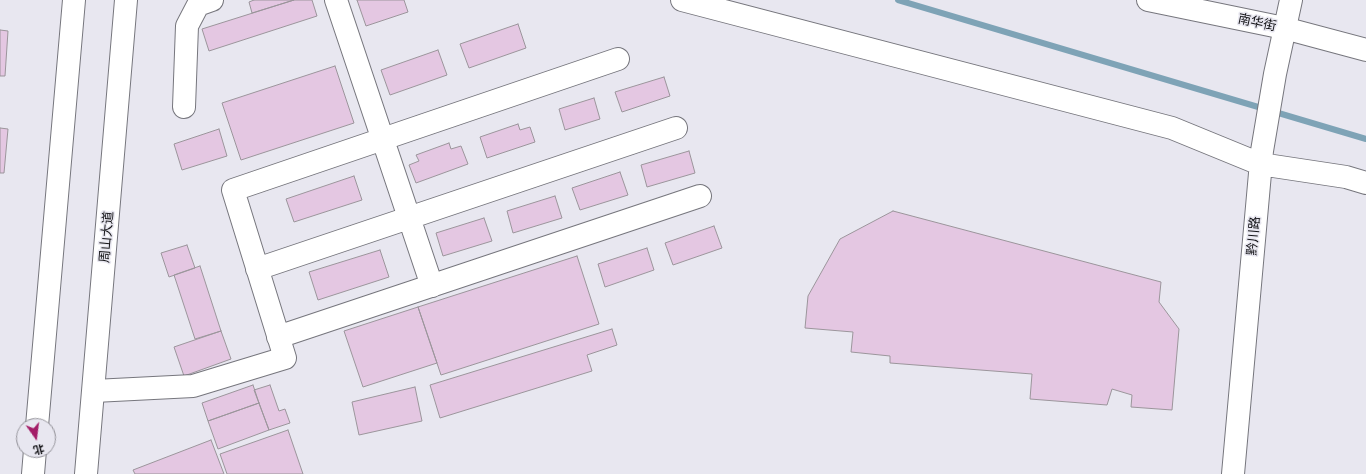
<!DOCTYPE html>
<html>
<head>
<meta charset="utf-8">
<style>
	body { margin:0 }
	#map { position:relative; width:1366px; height:474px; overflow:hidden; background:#e8e7f0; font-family:Rubik,"Noto Sans SC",sans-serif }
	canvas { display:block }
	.north { position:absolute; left:16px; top:418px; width:40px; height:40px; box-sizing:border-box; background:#e8e7f0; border:1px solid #929198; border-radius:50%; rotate:166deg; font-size:11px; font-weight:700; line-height:16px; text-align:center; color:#111114 }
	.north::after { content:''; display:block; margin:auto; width:14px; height:18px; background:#a31c67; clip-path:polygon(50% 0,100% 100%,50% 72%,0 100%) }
</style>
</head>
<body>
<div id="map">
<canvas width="1366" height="474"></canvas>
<div class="north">北</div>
</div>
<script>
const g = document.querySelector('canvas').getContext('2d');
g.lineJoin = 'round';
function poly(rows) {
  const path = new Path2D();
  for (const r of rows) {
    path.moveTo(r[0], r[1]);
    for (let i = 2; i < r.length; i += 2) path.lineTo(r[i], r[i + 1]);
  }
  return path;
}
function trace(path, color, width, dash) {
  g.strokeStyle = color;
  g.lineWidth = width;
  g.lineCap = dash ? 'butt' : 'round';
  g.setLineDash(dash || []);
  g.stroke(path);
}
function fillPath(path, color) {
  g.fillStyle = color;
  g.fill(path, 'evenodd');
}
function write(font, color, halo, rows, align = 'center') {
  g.font = font + ' Rubik,"Noto Sans SC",sans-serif';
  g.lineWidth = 3;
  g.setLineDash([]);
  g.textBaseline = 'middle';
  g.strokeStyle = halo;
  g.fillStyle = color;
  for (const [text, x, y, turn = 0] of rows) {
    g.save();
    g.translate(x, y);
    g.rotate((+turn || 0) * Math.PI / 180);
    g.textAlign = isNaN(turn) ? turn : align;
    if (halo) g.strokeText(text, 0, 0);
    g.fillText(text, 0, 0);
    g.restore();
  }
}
trace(poly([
	[898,0,1366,139]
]), '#7ea3b6', 6);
const building = poly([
	[254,0,294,0,252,13,249,2,254,0],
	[294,0,312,0,317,16,209,51,202,29,294,0],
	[357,0,404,0,408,12,366,26,357,0],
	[518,24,526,48,469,68,460,44,518,24],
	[0,30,8,31,5,76,0,76,0,30],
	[438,50,447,75,390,95,381,70,438,50],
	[335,66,354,123,241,160,222,103,335,66],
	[664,77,670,96,622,112,615,92,664,77],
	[594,98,600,119,565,130,559,109,594,98],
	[518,124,520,130,530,127,535,142,487,158,480,137,518,124],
	[0,128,8,129,4,173,0,173,0,128],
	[219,129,227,156,182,170,174,144,219,129],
	[449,143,451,149,461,146,468,164,416,183,409,165,419,161,416,155,449,143],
	[689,151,695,173,647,187,641,165,689,151],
	[620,172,628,195,580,210,572,188,620,172],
	[354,176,362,200,294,222,286,199,354,176],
	[555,196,562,218,513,233,507,211,555,196],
	[893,211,1161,282,1159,302,1179,329,1172,410,1131,407,1132,395,1112,389,1107,405,1030,399,1032,374,890,363,890,356,851,352,853,332,805,328,808,296,840,239,893,211],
	[484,218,492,241,443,256,436,233,484,218],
	[714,226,722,248,673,265,665,243,714,226],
	[187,245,195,268,169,277,161,253,187,245],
	[647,248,654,270,605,287,598,264,647,248],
	[380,250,389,277,318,300,309,272,380,250],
	[577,256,599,324,441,375,418,307,577,256],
	[200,266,221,331,195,339,174,275,200,266],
	[418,307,437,363,363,387,344,331,418,307],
	[612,329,617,345,587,355,592,371,440,418,430,385,612,329],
	[221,331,231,359,184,376,174,347,221,331],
	[253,385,259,403,208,421,202,403,253,385],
	[270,385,279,411,285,409,290,423,269,430,254,390,270,385],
	[415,387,422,421,359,435,352,402,415,387],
	[259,403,269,430,218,449,208,421,259,403],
	[288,430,303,474,227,474,220,454,288,430],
	[211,440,224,474,135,474,133,470,211,440]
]);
fillPath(building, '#e4c7e2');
trace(building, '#9b959b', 1);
const minor = poly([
	[336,0,432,286],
	[682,0,1172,128,1260,164,1346,177,1366,183],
	[1148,0,1284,28,1366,50],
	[184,107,187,26,198,5,212,0],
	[257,269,676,128],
	[278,337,700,196],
	[94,391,193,386,285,358,233,190,618,59],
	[1233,474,1262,151,1275,74,1291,0]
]);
const major = poly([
	[37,426,74,0],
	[33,474,35,450],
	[86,474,126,0]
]);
trace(minor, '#76767d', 24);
trace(major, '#76767d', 24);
trace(minor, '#fff', 22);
trace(major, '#fff', 22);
write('13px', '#111114', '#e8e7f0', [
	["南华街",1257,23,12],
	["黔川路",1254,236,-85],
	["周山大道",107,237,-85]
]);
</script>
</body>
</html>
